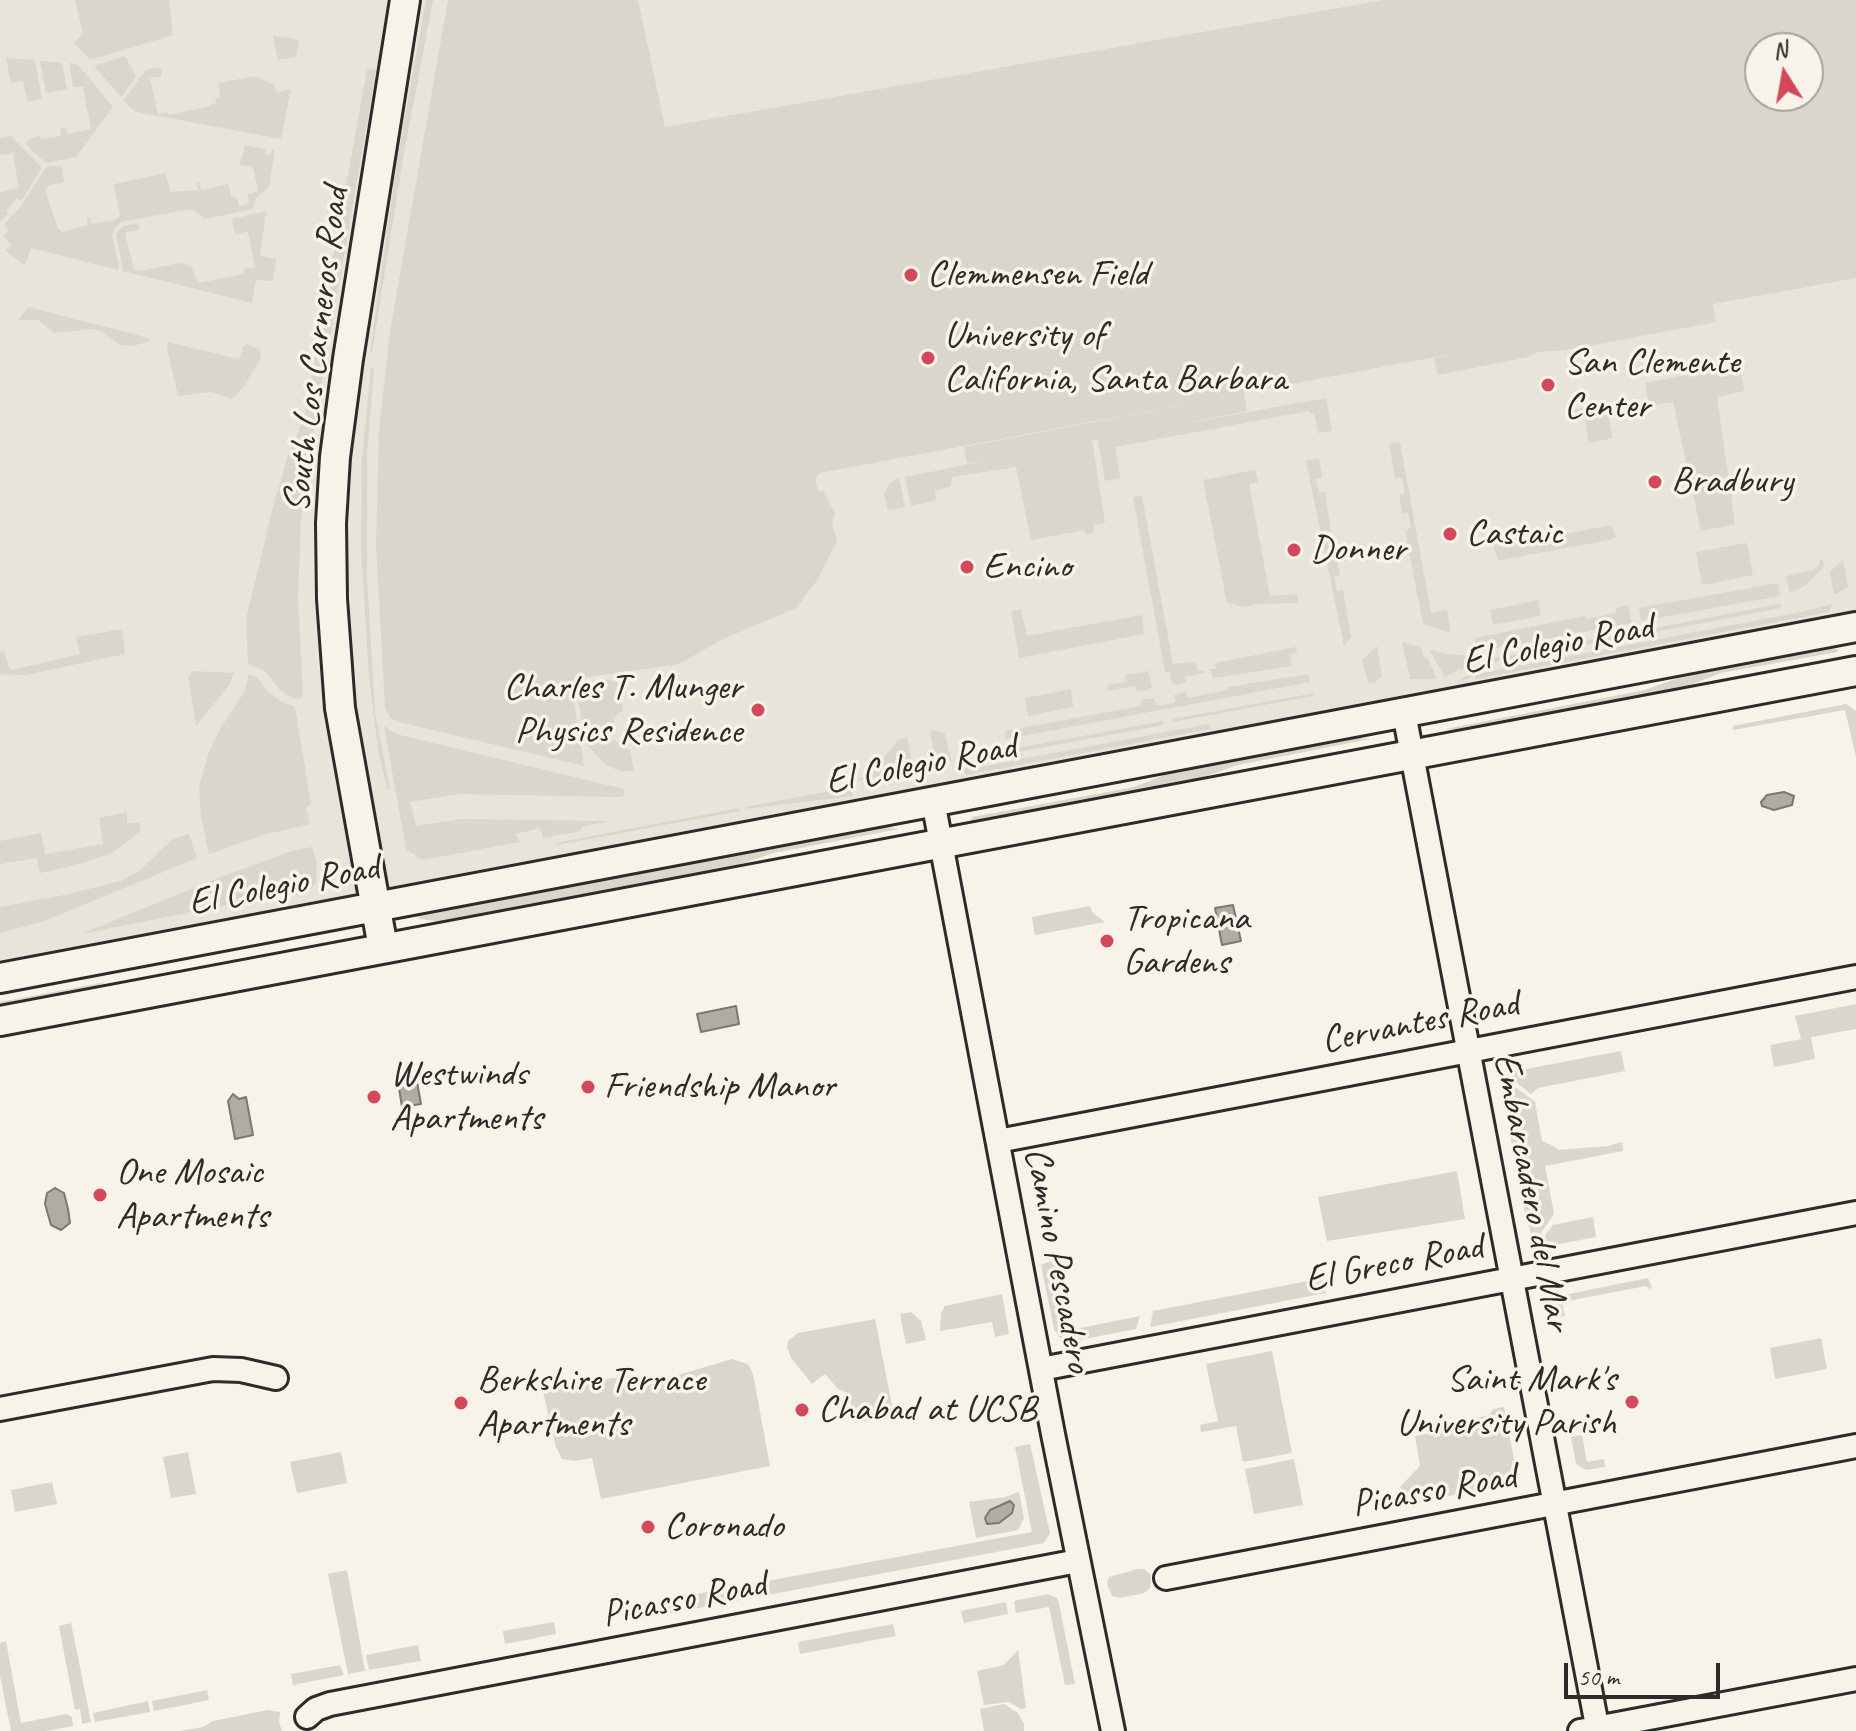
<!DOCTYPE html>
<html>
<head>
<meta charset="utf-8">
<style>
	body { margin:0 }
	#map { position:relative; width:1856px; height:1731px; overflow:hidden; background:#f7f3e8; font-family:Caveat,sans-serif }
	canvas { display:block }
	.north { position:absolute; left:1744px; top:32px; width:80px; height:80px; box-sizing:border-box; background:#f7f3e8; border:2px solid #a5a39c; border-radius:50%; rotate:349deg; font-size:22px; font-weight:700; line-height:32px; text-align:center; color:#2b2b2b }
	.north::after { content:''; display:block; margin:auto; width:28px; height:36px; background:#d1495b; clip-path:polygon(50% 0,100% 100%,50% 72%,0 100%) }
	.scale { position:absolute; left:1564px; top:1663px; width:156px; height:36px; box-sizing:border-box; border:4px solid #2b2b2b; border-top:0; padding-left:10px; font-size:24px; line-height:28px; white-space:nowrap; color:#2b2b2b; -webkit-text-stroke:6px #f7f3e8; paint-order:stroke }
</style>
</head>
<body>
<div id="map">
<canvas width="1856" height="1731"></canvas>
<div class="north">N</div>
<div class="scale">50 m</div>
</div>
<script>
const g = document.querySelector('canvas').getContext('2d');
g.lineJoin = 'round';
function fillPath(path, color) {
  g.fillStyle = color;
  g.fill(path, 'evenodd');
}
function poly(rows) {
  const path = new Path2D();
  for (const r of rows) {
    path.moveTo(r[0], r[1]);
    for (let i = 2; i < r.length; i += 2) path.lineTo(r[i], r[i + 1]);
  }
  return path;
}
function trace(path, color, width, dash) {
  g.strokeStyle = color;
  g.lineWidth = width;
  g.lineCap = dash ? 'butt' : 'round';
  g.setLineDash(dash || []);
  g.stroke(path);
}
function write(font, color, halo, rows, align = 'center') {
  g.font = font + ' Caveat,sans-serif';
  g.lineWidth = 7;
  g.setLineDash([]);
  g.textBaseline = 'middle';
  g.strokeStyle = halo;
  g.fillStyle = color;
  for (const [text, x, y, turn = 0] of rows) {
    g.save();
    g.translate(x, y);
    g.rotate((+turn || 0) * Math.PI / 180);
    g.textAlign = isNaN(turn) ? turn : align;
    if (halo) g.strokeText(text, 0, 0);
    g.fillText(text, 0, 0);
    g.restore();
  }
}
fillPath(poly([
	[0,0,1856,0,1856,619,0,981],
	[1760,48,1808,48,1808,96,1760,96]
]), '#e8e4da');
fillPath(poly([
	[75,0,169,0,173,35,90,60,74,43,83,33],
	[426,0,433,0,403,159,372,353,370,352,398,156],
	[448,0,638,0,665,127,1383,0,1856,0,1856,278,1713,304,1716,322,1567,350,1538,352,1528,357,1438,375,1434,358,1456,353,820,473,815,478,818,492,824,491,835,514,832,523,837,541,818,579,796,608,723,639,679,664,574,679,572,689,584,766,399,722,390,718,385,707,376,547,379,429,390,331],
	[1760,48,1808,48,1808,96,1760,96],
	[273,35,299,40,296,57,278,60],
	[125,56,136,77,121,97,94,66],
	[6,58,35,60,42,99,28,102,23,81,11,83],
	[40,61,62,63,67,89,46,93],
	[69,63,77,64,113,107,76,157,46,163,25,144,30,138,40,136,42,139,61,136,60,128,66,127,68,134,91,129,83,87,73,87],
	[157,67,162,69,161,76,150,78,158,114,167,112,168,115,211,106,211,104,216,103,215,98,220,97,218,83,255,76,270,83,274,83,276,92,291,89,281,139,136,112,123,101,146,70],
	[367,69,376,70,310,453,301,519,298,598,303,695,300,699,294,699,280,690,265,671,248,664,246,619,272,511,287,459,304,418],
	[11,136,42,167,24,197,21,201,17,198,6,211,8,214,0,221,0,192,19,188,13,153,0,155,0,138],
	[245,145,265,149,265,154,271,155,272,150,275,150,269,187,256,198,253,209,205,219,195,211,186,210,121,222,114,229,112,236,119,265,118,270,31,248,26,263,23,264,5,250,12,245,3,236,9,230,4,225,20,207,47,166,62,166,64,182,50,185,45,190,58,228,62,232,88,225,87,218,90,218,92,224,115,220,120,216,114,184,166,173,170,192,198,190,197,183,199,182,201,190,228,184,231,196,237,198,239,206,249,204,248,195,258,191,253,167,240,165],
	[266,211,260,256,275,259,276,262,273,281,256,280,252,303,123,271,116,233,123,226,137,223,140,228,138,230,125,233,134,270,139,271,181,263,192,267,198,283,244,274,244,269,255,267,248,232,235,234,232,219],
	[28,307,149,338,150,341,133,346,120,345,100,331,92,329,54,333,38,320,18,320],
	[168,342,239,359,243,347,247,344,259,349,261,357,246,384,233,399,211,392,178,396,167,348],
	[1738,365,1745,391,1717,397,1735,524,1701,531,1673,402,1649,406,1645,383],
	[371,367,374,368,367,456,367,577,375,713,390,789,387,789,378,750,369,676,361,550,362,459],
	[1244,393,1247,411,1172,426,1326,398,1332,431,1318,433,1314,413,1310,414,1309,411,1115,447,1120,478,1105,481,1098,440,1092,440,1105,523,1093,525,1094,533,1086,535,1084,530,1031,540,1016,467,952,477,951,486,935,491,936,500,911,506,905,477,984,461,967,463,964,447],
	[1611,404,1608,414,1613,438,1589,443,1584,415,1569,417,1568,410],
	[1400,442,1431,613,1447,610,1451,633,1423,624,1405,530,1411,528,1408,513,1402,514,1399,494,1405,493,1402,478,1395,478,1389,444],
	[1319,458,1322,477,1316,479,1319,493,1325,492,1331,531,1326,532,1328,546,1334,546,1340,575,1334,577,1337,591,1343,590,1351,637,1344,646,1306,461],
	[1255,470,1258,482,1249,484,1270,596,1297,594,1298,603,1256,604,1244,607,1227,603,1203,480],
	[899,478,905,507,888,510,884,493,890,483],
	[1142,496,1173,664,1195,662,1198,671,1204,670,1203,673,1185,677,1186,682,1178,685,1172,683,1170,672,1165,672,1133,497],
	[1611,525,1616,537,1614,539,1501,560,1498,560,1491,537,1497,533,1502,541,1528,537,1530,541],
	[1747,543,1753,575,1702,585,1696,552],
	[1822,558,1824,565,1816,575,1806,585,1790,593,1786,576,1813,570,1817,567],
	[1843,559,1848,587,1834,595,1830,572],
	[1778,583,1780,596,1641,621,1639,608],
	[1539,600,1540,616,1493,625,1490,610],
	[1780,604,1781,608,1645,634,1644,630],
	[1832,604,1829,612,1476,679,1475,676,1456,683,1466,676,1801,612],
	[1628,605,1632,623,1497,648,1477,647,1475,638,1585,616,1586,619,1616,613,1616,608],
	[1021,609,1027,636,1142,615,1144,634,1019,658,1011,611],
	[122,629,125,654,26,675,0,674,0,652,4,651,9,667,12,670,80,654,76,637],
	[1632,631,1633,636,1484,664,1483,657,1502,657],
	[1402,642,1421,647,1423,656,1428,659,1437,679,1410,679],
	[1377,646,1382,676,1375,682,1368,683,1362,660],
	[1296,647,1297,652,1290,655,1292,666,1213,678,1210,669,1216,669,1215,663],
	[1819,648,1837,649,1838,652,1721,673,1675,691,1482,730,1445,729,1645,690,1705,668],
	[1429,649,1445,654,1474,656,1474,666,1458,670,1445,677],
	[192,671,234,673,229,685,196,726,188,676],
	[1148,671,1152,687,1148,690,1137,691,1135,686,1108,691,1107,685,1126,682,1125,675],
	[249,674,257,677,268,692,284,703,295,707,311,804,306,808,310,824,263,835,209,854,201,816,199,787,209,752,220,729,245,691],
	[1308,674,1310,682,1006,739,1005,731,1141,706,1141,700,1154,698,1157,706,1176,702,1174,695,1186,692,1188,698,1228,690,1228,687],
	[607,679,617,682,623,710,616,716,612,726,605,728,607,741,615,740,621,747,630,750,634,771,621,771,607,766,586,744,575,685],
	[1071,689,1073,707,1028,716,1025,698],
	[1314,693,1313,696,1173,722,1173,719],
	[1846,704,1856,711,1856,757,1845,710,1733,730,1733,726],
	[1163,721,1163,725,1008,754,1007,750],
	[1209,724,1210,729,1155,739,1154,737,1152,740,966,775,962,768,985,766],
	[384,726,396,734,624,789,625,793,622,797,459,794,410,802,416,826,461,819,609,821,581,827,581,831,543,838,540,828,516,834,520,842,422,860,406,849],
	[936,730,945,734,951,761,936,762,930,731],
	[907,736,912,765,906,766,899,773,856,781,874,770,898,740],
	[1349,737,1370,739,1238,765,1161,792,991,821,971,820,972,817,1134,787,1182,768],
	[851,787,853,796,746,809,745,807],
	[739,808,740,811,557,845,556,843],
	[127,812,127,823,140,823,140,832,110,854,69,867,40,873,37,858,0,864,0,841,41,833,45,854,103,844,99,818],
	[879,826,899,829,774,853,707,875,451,923,419,919,417,914,418,912],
	[189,834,197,858,42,922,0,933,0,907,69,894,120,881,138,872,173,839],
	[312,847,317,862,316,883,306,894,279,898,258,899,81,934,218,878,292,851],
	[1090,906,1092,912,1105,922,1035,935,1032,917],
	[106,982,84,994,0,1010,0,1002],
	[1856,1004,1856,1029,1811,1037,1815,1059,1774,1067,1770,1045,1801,1039,1795,1016],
	[1621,1051,1625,1071,1538,1088,1531,1094,1507,1075,1510,1072],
	[1503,1078,1535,1102,1542,1141,1555,1147,1558,1150,1608,1146,1622,1142,1623,1151,1545,1166,1554,1214,1534,1243,1526,1218,1515,1162,1504,1101],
	[1457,1171,1465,1219,1327,1241,1318,1197],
	[1593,1217,1596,1237,1549,1246,1538,1245,1553,1225],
	[1050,1261,1056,1267,1066,1320,1070,1330,1140,1316,1136,1329,1074,1341,1060,1338,1054,1329,1041,1265],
	[1323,1278,1326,1293,1150,1327,1153,1311],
	[1648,1278,1652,1287,1650,1290,1646,1286,1562,1302,1565,1316,1548,1319,1547,1308,1554,1297],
	[1002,1294,1009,1334,995,1337,992,1322,940,1331,941,1313,945,1306],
	[911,1312,921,1321,926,1340,906,1344,900,1314],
	[875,1319,894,1415,855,1423,849,1394,838,1389,825,1374,812,1384,791,1358,787,1347,788,1341,798,1333],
	[1821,1338,1827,1369,1775,1379,1770,1348],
	[1272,1351,1292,1453,1243,1462,1236,1426,1201,1432,1200,1425,1218,1421,1206,1364],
	[732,1359,748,1364,753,1374,770,1466,601,1499,592,1458,575,1461,562,1459,556,1447,543,1392,612,1378,675,1376],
	[1504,1407,1517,1475,1510,1484,1404,1505,1400,1487,1420,1466,1415,1436,1462,1427,1461,1421,1489,1415,1493,1409],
	[1582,1435,1587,1462,1604,1459,1605,1467,1586,1470,1576,1464,1571,1437],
	[1030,1444,1050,1533,1044,1543,635,1620,632,1606,1032,1532,1015,1447],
	[188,1452,196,1494,171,1498,163,1457],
	[341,1452,347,1483,297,1493,290,1462],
	[1294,1459,1303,1505,1254,1514,1245,1469],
	[52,1482,57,1504,15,1512,11,1490],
	[1019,1492,1024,1518,1018,1530,976,1538,969,1502,1005,1497],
	[1137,1569,1144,1569,1151,1575,1150,1588,1144,1593,1120,1598,1112,1596,1107,1584,1109,1577],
	[347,1570,365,1671,348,1674,328,1574],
	[1048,1594,1057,1598,1059,1603,1075,1684,1065,1685,1049,1607,1016,1613,1014,1601],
	[1006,1602,1008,1614,964,1623,961,1611],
	[554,1622,556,1634,505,1644,503,1631],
	[71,1623,91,1722,82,1724,80,1709,75,1710,59,1626],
	[893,1624,896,1636,800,1654,798,1642],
	[6,1641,21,1723,66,1714,72,1717,73,1726,46,1731,11,1731,0,1676,0,1643],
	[418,1645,421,1661,369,1670,366,1655],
	[1018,1650,1026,1708,1021,1709,1009,1702,984,1705,977,1671,1004,1665],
	[340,1665,344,1675,293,1685,291,1674],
	[207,1690,209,1700,154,1711,152,1701],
	[148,1701,150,1712,95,1722,93,1713],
	[1004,1704,1018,1713,1024,1724,1024,1731,984,1731,980,1709],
	[268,1710,280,1712,279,1722,282,1731,179,1731,203,1727,213,1721]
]), '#dad6cc');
const water = poly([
	[1784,792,1794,796,1792,805,1774,810,1762,806,1761,802,1767,795,1784,792],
	[1233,905,1241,941,1222,945,1215,908,1233,905],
	[736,1006,739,1024,701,1032,697,1014,736,1006],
	[407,1063,414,1065,421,1104,402,1107,396,1069,404,1068,407,1063],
	[233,1094,239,1099,246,1097,253,1135,235,1139,228,1101,233,1094],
	[55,1188,64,1193,68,1209,70,1223,61,1230,51,1225,45,1204,47,1193,55,1188],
	[1010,1501,1014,1505,1012,1513,999,1523,987,1524,985,1518,990,1510,1010,1501]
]);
fillPath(water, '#afaca4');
trace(water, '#7a7874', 2);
const minor = poly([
	[1404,713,1598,1731],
	[933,801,1053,1434,1113,1731],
	[998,1141,1856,977],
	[1041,1369,1856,1213],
	[0,1409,213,1369,241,1370,276,1378],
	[1166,1578,1856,1446],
	[307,1717,316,1709,330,1704,1078,1561],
	[1580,1731,1856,1679]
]);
const major = poly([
	[383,948,340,708,332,599,331,523,335,457,348,359,405,0],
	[0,978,1856,627],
	[0,1021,1856,671]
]);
trace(minor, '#2b2b2b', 28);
trace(major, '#2b2b2b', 34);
trace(minor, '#f7f3e8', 22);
trace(major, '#f7f3e8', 28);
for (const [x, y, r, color] of [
	[911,275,8,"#d1495b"],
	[928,358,8,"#d1495b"],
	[1548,385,8,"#d1495b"],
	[1655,482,8,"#d1495b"],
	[1450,534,8,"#d1495b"],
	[1294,550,8,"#d1495b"],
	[967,567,8,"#d1495b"],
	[758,710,8,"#d1495b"],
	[1107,941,8,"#d1495b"],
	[588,1087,8,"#d1495b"],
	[374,1097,8,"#d1495b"],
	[100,1195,8,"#d1495b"],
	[1632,1402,8,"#d1495b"],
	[461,1403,8,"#d1495b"],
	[802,1410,8,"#d1495b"],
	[648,1527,8,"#d1495b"]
]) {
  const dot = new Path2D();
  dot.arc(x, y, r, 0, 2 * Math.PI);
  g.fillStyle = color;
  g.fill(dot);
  trace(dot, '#f7f3e8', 3);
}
write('38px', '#2b2b2b', '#f7f3e8', [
	["Clemmensen Field",927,275],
	["University of",944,336],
	["California, Santa Barbara",944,380],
	["San Clemente",1564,363],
	["Center",1564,407],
	["Bradbury",1671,482],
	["Castaic",1466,534],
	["Donner",1310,550],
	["Encino",983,567],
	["Charles T. Munger",742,688,"right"],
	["Physics Residence",742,732,"right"],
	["Tropicana",1123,919],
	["Gardens",1123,963],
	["Westwinds",390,1075],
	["Apartments",390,1119],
	["Friendship Manor",604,1087],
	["One Mosaic",116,1173],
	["Apartments",116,1217],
	["Saint Mark's",1616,1380,"right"],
	["University Parish",1616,1424,"right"],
	["Berkshire Terrace",477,1381],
	["Apartments",477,1425],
	["Chabad at UCSB",818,1410],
	["Coronado",664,1527]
], 'left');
write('38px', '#2b2b2b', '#f7f3e8', [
	["South Los Carneros Road",317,350,-83],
	["El Colegio Road",1558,645,-11],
	["El Colegio Road",921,765,-11],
	["El Colegio Road",284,886,-11],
	["Cervantes Road",1420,1023,-11],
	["Embarcadero del Mar",1531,1192,79],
	["Camino Pescadero",1057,1260,79],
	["El Greco Road",1394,1264,-11],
	["Picasso Road",1434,1491,-10],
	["Picasso Road",684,1600,-11]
]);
</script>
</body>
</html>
